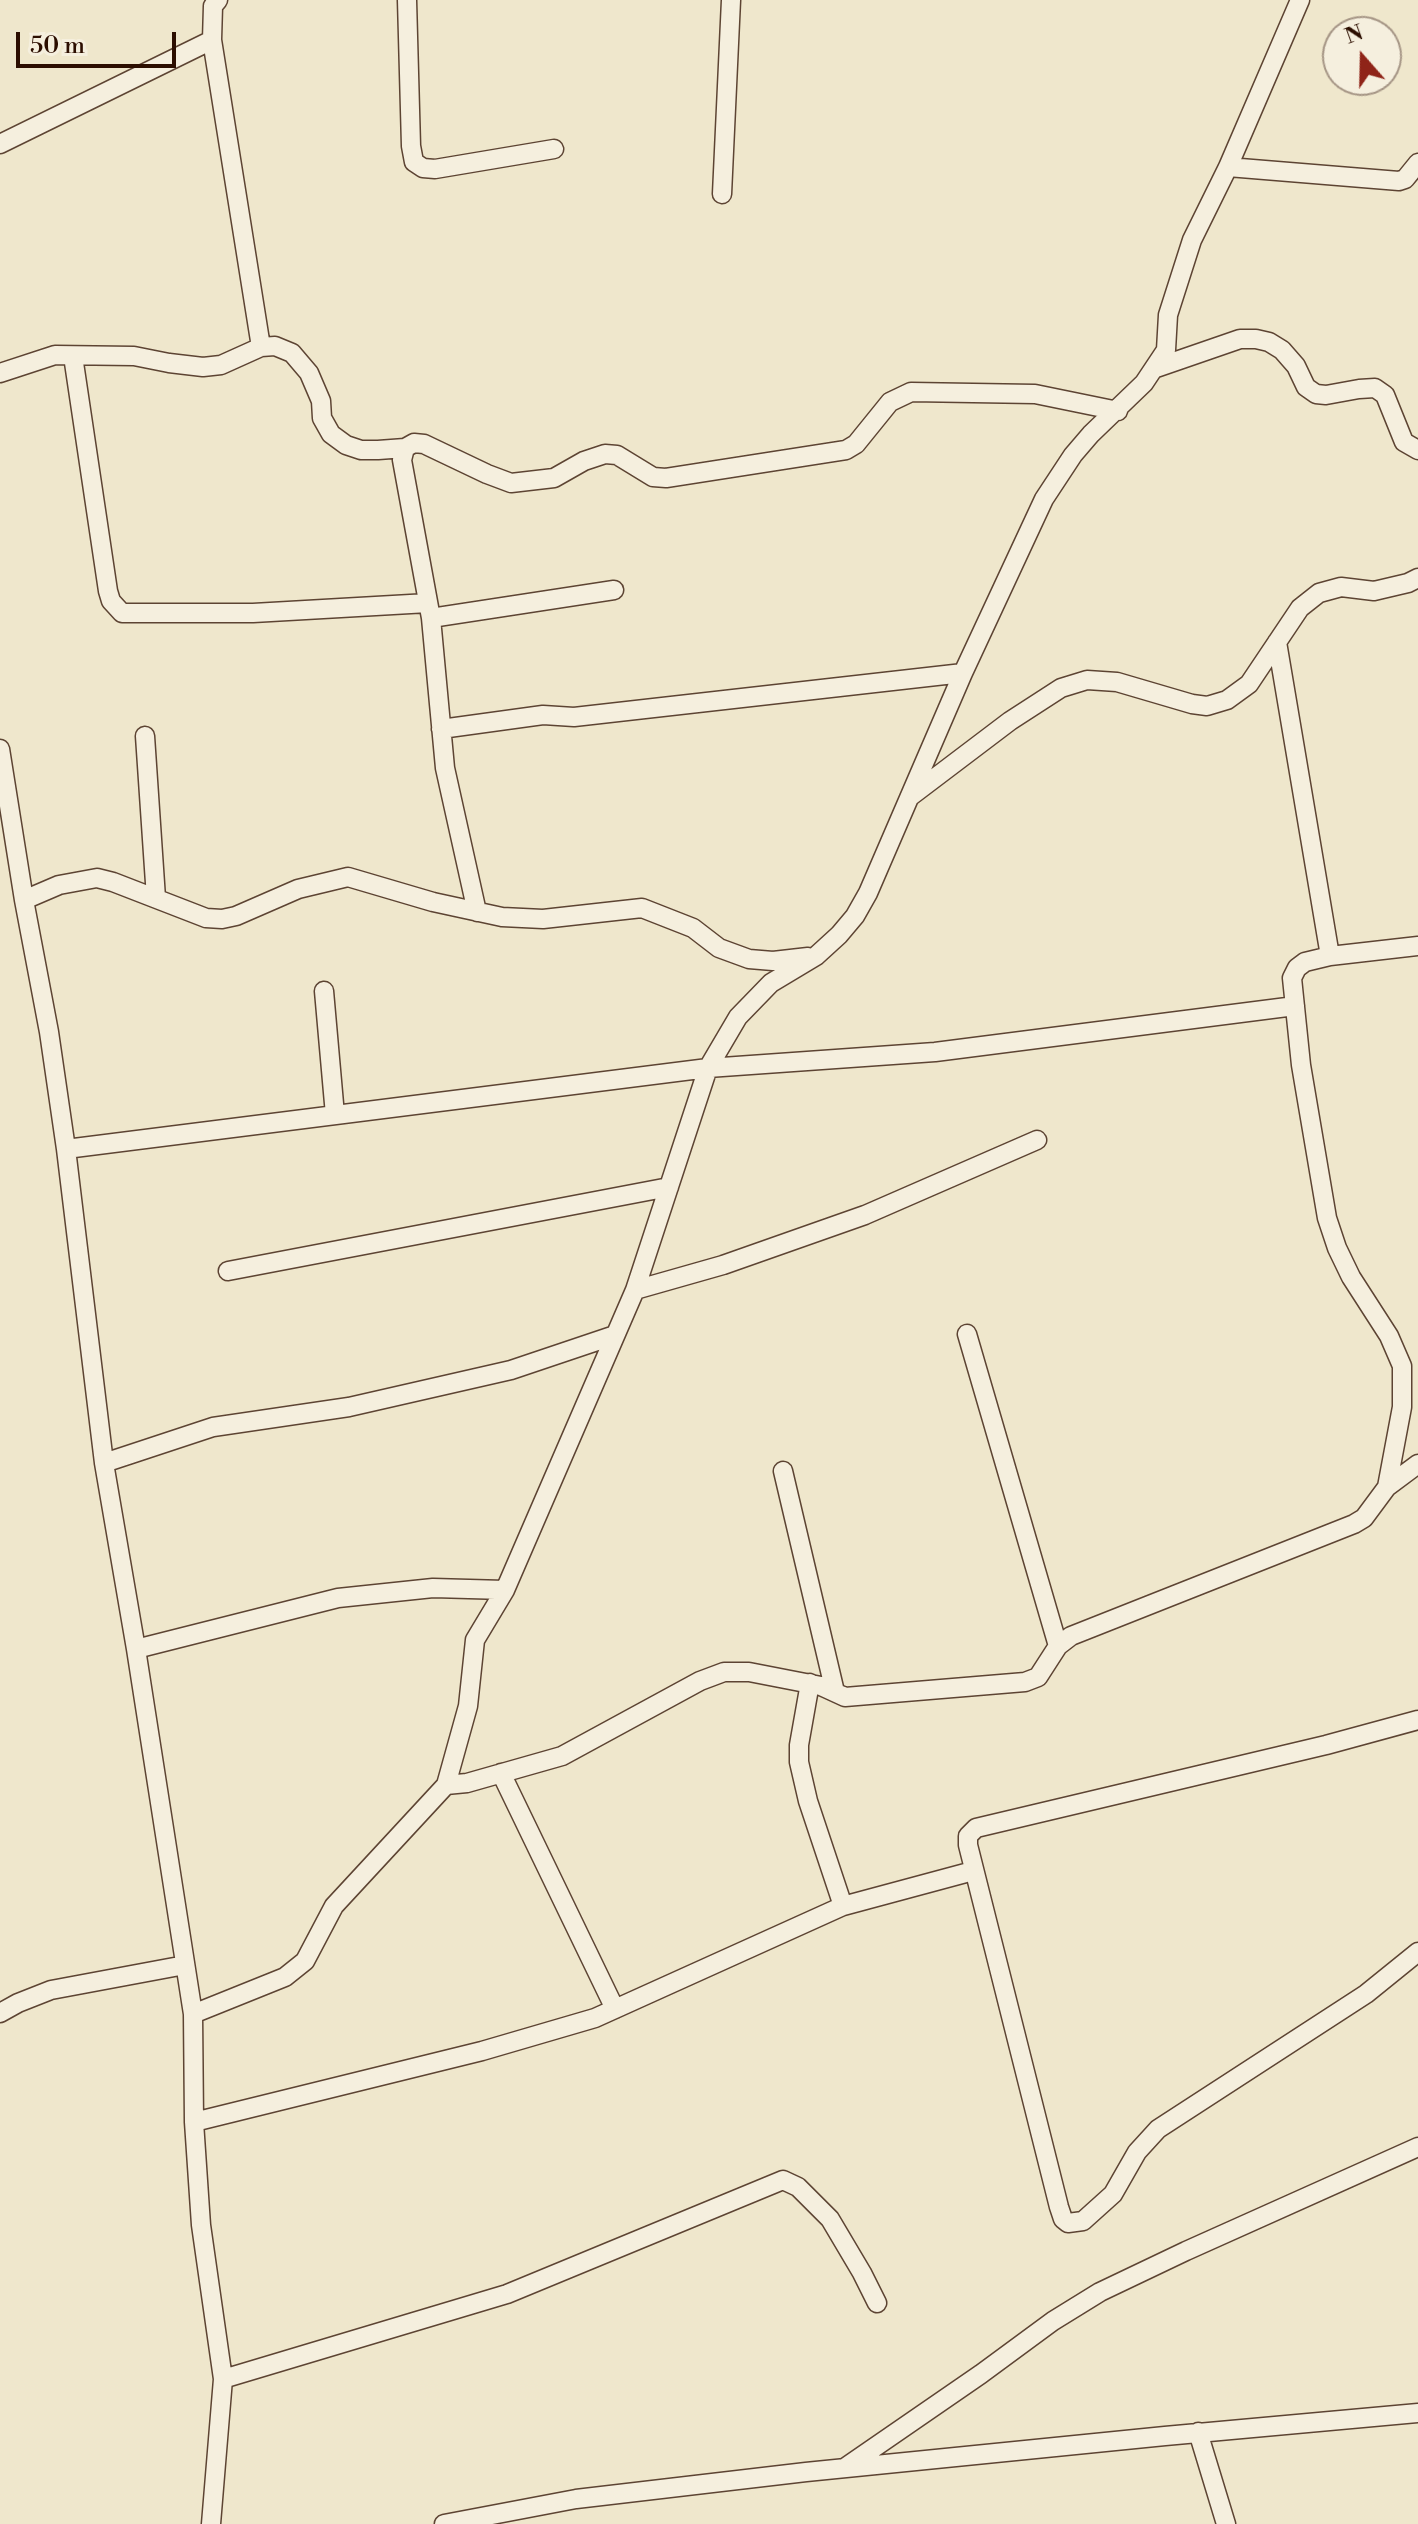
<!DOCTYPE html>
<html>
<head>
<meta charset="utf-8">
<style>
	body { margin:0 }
	#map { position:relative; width:1418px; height:2524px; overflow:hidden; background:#efe7cc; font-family:"Libre Bodoni",serif }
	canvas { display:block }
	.north { position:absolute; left:1322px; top:16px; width:80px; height:80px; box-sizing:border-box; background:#f5efde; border:2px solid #a59585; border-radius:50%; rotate:340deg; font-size:22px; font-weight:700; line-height:32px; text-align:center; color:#2c0e00 }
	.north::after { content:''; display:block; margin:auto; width:28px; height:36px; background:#8f2418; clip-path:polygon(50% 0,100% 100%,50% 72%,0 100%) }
	.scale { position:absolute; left:16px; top:32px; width:160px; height:36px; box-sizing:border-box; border:4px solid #2c0e00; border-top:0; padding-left:10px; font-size:24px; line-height:28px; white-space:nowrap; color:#2c0e00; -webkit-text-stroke:6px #f5efde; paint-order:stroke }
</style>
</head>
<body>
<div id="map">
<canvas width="1418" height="2524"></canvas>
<div class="north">N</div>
<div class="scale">50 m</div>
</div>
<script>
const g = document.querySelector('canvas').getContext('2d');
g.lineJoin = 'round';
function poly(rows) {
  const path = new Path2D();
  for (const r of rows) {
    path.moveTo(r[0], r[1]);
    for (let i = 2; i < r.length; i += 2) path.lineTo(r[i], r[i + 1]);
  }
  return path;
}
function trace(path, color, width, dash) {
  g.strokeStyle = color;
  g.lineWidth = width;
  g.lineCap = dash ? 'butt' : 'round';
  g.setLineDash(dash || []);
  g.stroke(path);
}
const minor = poly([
	[218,0,213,6,212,40,261,347],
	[407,0,411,146,414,162,423,168,435,169,554,149],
	[0,144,212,40],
	[1228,167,1399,181,1405,179,1418,163],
	[722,194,731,0],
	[73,356,108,591,111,601,122,613,253,613,428,603],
	[1156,368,1240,339,1256,339,1269,342,1282,350,1296,366,1306,387,1316,394,1326,395,1359,389,1375,388,1385,395,1404,442,1418,450],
	[0,373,55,355,134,356,169,363,203,367,221,365,261,347,275,346,292,353,309,373,321,401,322,418,331,434,346,445,361,450,378,450,405,448,414,443,424,444,487,474,511,483,554,478,584,461,605,454,617,455,653,477,666,478,846,450,856,444,890,402,911,392,1035,394,1118,411],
	[405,448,402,460,431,618,445,768,477,912],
	[431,618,614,590],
	[1277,642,1330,956],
	[441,729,543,715,574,717,963,673],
	[145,736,156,898],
	[0,749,24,900,49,1032,66,1149,104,1463,136,1649,193,2014,194,2122,201,2225,223,2379,211,2524],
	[911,796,1010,721,1061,688,1087,680,1117,682,1192,704,1207,706,1227,700,1249,684,1300,608,1319,593,1341,587,1374,591,1408,583,1418,578],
	[24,900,59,885,97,878,113,882,206,918,222,919,236,916,298,889,348,877,433,902,502,917,543,919,642,908,693,928,719,948,749,959,773,961,808,957],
	[324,991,335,1115],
	[66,1149,708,1068,935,1052,1295,1006],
	[228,1271,669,1187],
	[635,1290,723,1265,865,1215,1037,1140],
	[967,1334,1058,1646],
	[104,1463,213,1427,349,1407,511,1370,615,1335],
	[783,1471,835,1692],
	[1387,1487,1402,1407,1402,1366,1389,1336,1351,1277,1337,1248,1327,1218,1301,1065,1292,978,1297,968,1305,962,1330,956,1418,946],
	[136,1649,338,1598,433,1588,505,1590],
	[810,1683,799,1745,799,1762,808,1801,843,1906],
	[1418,1720,1326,1745,976,1828,968,1836,968,1845,1059,2207,1063,2219,1068,2223,1083,2221,1113,2194,1137,2152,1158,2129,1366,1994,1418,1952],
	[501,1773,615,2009],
	[446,1785,467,1783,562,1756,700,1681,724,1672,749,1672,821,1686,845,1697,1025,1682,1038,1677,1058,1646,1071,1636,1354,1524,1364,1518,1387,1487,1418,1464],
	[0,2013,18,2003,51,1990,185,1965],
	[193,2014,285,1977,305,1961,334,1906,446,1785,468,1706,475,1640,505,1590,635,1290,708,1068,738,1017,771,983,816,956,839,935,855,916,868,893,963,673,1044,499,1073,455,1091,434,1144,383,1166,350,1168,315,1192,240,1228,167,1300,0],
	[194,2122,482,2051,595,2018,843,1906,973,1871],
	[223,2379,507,2294,783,2180,798,2187,830,2219,862,2273,877,2303],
	[1198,2432,1226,2524],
	[846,2467,981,2374,1053,2321,1100,2292,1186,2251,1418,2147],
	[444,2524,576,2499,806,2472,1165,2436,1418,2413]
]);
trace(minor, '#5d4433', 21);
trace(minor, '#f5efde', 18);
</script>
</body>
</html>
